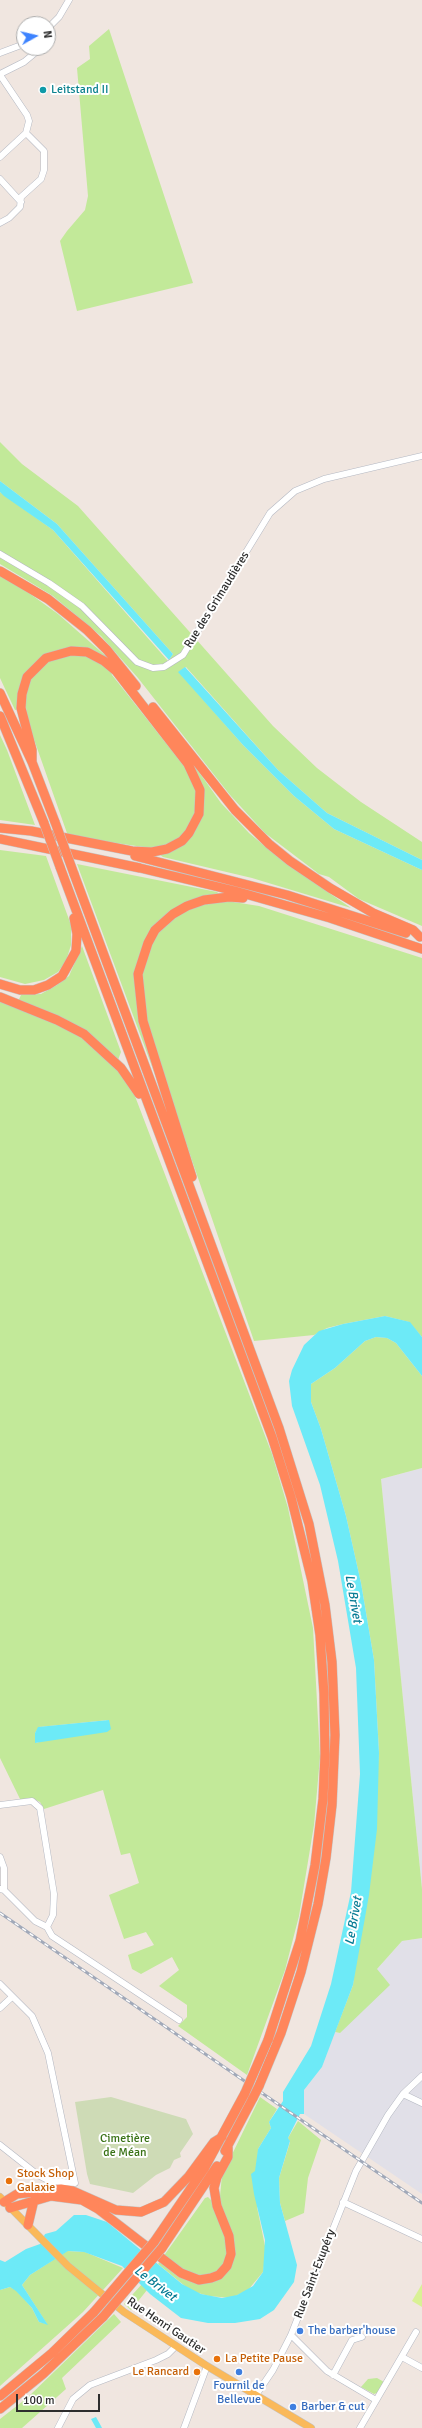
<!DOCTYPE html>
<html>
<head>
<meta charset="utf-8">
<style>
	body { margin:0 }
	#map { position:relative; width:422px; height:2428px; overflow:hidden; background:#f0e6e0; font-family:Signika,sans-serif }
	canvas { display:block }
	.north { position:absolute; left:16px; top:16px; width:40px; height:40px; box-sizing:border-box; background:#fff; border:1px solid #ababab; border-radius:50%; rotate:82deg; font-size:11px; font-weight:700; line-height:16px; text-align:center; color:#2e2e2e }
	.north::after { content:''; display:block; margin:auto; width:14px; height:18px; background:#3d83ff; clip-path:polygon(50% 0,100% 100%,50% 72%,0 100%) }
	.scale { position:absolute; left:16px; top:2394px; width:84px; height:18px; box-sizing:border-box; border:2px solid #2e2e2e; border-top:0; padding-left:5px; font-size:12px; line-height:14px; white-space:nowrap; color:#2e2e2e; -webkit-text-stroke:3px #fff; paint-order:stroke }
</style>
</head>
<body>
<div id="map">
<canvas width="422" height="2428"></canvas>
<div class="north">N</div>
<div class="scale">100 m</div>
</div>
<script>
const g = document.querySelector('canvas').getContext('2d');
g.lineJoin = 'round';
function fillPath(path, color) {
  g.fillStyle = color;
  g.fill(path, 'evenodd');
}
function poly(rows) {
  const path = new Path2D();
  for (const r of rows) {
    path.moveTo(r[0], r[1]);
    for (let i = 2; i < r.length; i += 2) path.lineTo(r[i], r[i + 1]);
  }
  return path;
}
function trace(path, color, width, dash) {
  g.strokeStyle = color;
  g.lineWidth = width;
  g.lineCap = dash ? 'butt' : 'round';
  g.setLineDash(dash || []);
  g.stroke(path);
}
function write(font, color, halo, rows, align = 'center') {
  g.font = font + ' Signika,sans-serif';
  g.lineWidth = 4;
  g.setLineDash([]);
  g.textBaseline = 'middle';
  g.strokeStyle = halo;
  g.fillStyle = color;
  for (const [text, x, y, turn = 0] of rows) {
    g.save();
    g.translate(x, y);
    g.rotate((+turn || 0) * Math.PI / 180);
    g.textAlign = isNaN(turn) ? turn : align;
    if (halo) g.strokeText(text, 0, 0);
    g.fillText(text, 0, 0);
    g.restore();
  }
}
fillPath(poly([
	[422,1468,422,1889,381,1479],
	[422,1938,422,2194,304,2114,304,2090,322,2067,335,2032,340,2033,377,1969,402,1941]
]), '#e1e0e8');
fillPath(poly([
	[109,29,193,283,77,311,60,241,67,231,85,210,88,196,77,68,90,59,89,46],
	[0,442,22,464,78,506,273,726,317,768,361,802,422,842,422,860,327,813,278,770,186,667,179,672,243,745,294,796,334,829,422,870,422,926,359,899,329,877,319,874,265,833,230,795,138,678,101,636,53,596,0,564,0,492,53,530,168,661,173,654,57,524,0,481],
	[0,576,15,583,58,614,107,657,112,675,188,771,196,768,221,803,249,833,280,859,351,908,252,878,163,857,150,848,68,836,30,728,26,708,15,710,0,678],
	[0,735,7,750,35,825,0,820],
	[0,850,46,856,71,925,71,945,66,961,58,972,44,980,25,984,0,977],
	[77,864,217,892,227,901,259,906,422,958,422,1337,409,1322,385,1316,343,1324,327,1328,314,1335,254,1341,163,1076,157,1080],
	[82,946,121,1052,118,1060,133,1091,272,1454,288,1508,313,1628,320,1757,314,1825,299,1916,285,1970,247,2075,178,2026,187,2017,187,2005,159,1986,179,1970,172,1957,141,1974,132,1969,128,1955,154,1945,146,1932,124,1939,109,1895,139,1883,130,1853,121,1855,103,1790,44,1809,40,1802,34,1799,20,1799,0,1758,0,1000,15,1008,21,995,41,994,57,985,69,976],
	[109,1720,36,1743,35,1742,35,1733,39,1727],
	[376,1337,387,1338,396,1343,422,1376,422,1468,381,1479,422,1889,422,1938,402,1941,377,1969,390,1985,340,2033,335,2032,353,1985,379,1753,374,1660,361,1583,346,1516,321,1429,311,1402,311,1384,335,1368,365,1341],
	[260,2097,277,2109,269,2122,271,2128,258,2149,257,2207,266,2251,263,2272,248,2290,231,2298,209,2296,191,2291,158,2264,205,2198,208,2197,211,2200,220,2196,222,2175],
	[298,2121,321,2140,308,2178,304,2213,285,2221,280,2203,279,2178,290,2142,288,2138],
	[67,2251,85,2252,123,2268,83,2312,0,2386,0,2290,10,2287,16,2290,32,2308,39,2322,47,2324,22,2285,30,2275],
	[142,2284,147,2290,131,2310,124,2304],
	[114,2314,121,2322,62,2378,66,2389,22,2428,0,2428,0,2419,27,2398],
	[377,2378,384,2382,377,2393,374,2394,361,2387,368,2379]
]), '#c2e999');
fillPath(poly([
	[111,2097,186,2119,193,2134,180,2153,181,2157,174,2160,170,2168,156,2175,133,2193,90,2184,87,2174,75,2102]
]), '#cedbb6');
fillPath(poly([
	[422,2284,422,2307,412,2301]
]), '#d9f195');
fillPath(poly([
	[0,481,57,524,173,654,169,660,53,530,4,496,0,492],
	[185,667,278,770,327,813,422,860,422,870,334,829,294,796,243,745,178,672],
	[385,1316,410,1322,422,1337,422,1376,396,1343,387,1338,376,1337,365,1341,335,1368,311,1384,311,1402,321,1429,346,1516,361,1583,374,1660,379,1753,377,1829,369,1895,353,1985,322,2067,304,2090,304,2114,300,2114,288,2138,290,2141,279,2178,280,2203,297,2265,294,2282,274,2310,260,2319,235,2323,208,2323,181,2318,150,2294,122,2266,84,2252,68,2251,30,2275,22,2285,48,2325,39,2322,32,2308,16,2291,10,2287,0,2290,0,2260,5,2262,26,2249,40,2244,45,2234,56,2231,74,2215,86,2215,107,2222,182,2284,201,2294,222,2298,237,2295,253,2286,263,2272,265,2240,254,2194,251,2174,255,2171,258,2149,271,2128,269,2122,283,2101,283,2092,311,2046,331,1984,351,1892,360,1774,356,1668,338,1561,320,1485,292,1406,289,1381,292,1370,304,1345,319,1331,343,1324],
	[109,1720,111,1729,107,1732,35,1743,35,1733,38,1727],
	[96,2417,101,2426,102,2428,96,2428,91,2419]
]), '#6deaf7');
const minor = poly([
	[48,28,59,17,69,0],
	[0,53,24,44],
	[0,74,24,62,41,48],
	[0,75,27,115,29,121,26,133,0,157],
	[0,179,21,202],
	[0,223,9,218,20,207,21,197,41,179,44,170,44,151,26,133],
	[0,554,49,583,82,606,137,662,153,668,164,667,183,655,270,513,295,491,324,479,422,456],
	[0,1805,32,1801,40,1808,54,1894,53,1915,47,1927],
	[0,1857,4,1868,4,1890],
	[0,1889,4,1890,35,1921,47,1927,52,1936,179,2020],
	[0,1984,32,2016,48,2053,75,2183,50,2181,38,2175,0,2145],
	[0,2008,12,1997],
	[403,2094,422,2103],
	[343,2202,422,2239],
	[291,2335,327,2371,376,2400],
	[402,2357,422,2368],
	[333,2375,352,2340,362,2337],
	[256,2395,273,2370,291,2335,356,2171,388,2115,403,2094,422,2076],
	[58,2428,73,2399,90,2385,156,2360,168,2354,176,2346],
	[184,2428,207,2366],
	[360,2428,416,2332]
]);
const major = poly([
	[0,2197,68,2266,124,2312,207,2366,311,2428]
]);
const highway = poly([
	[0,571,48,599,87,630,107,650,136,686],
	[0,693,32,762,55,822],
	[153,707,235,810,269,844,290,861,330,888,373,913,413,930,420,937],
	[0,716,44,823],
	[0,828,31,831,132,851,152,852,167,849,182,841,189,833,199,814,200,790,188,764,116,671,104,661,87,652,71,651,46,658,27,677,22,694,21,708,32,750,32,762],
	[0,839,140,868,235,891,330,918,422,949],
	[135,856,287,895,406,933],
	[60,867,272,1437,291,1497,312,1581,320,1635,324,1694,325,1754,323,1799,315,1865,300,1941,268,2040],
	[74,874,279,1428,309,1524,325,1605,332,1662,335,1735,332,1805,326,1858,318,1904,301,1972,281,2033,259,2086],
	[0,984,20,990,34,990,48,985,62,976,76,951,77,934,74,918],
	[0,997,57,1020,84,1034,121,1068,139,1094],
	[192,1177,143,1021,138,974,148,943,155,930,173,914,187,906,204,900,229,897,243,898],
	[225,2151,253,2098],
	[4,2202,17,2194,61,2189,73,2191,116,2210,141,2212,164,2202,189,2176,214,2142,222,2137],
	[10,2208,51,2196,82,2200,98,2209,181,2273,199,2280,211,2278,219,2275,227,2266,231,2254,229,2236,217,2206,214,2188,217,2177,228,2157,228,2147],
	[28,2225,34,2200],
	[154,2242,204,2169,245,2093],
	[162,2248,217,2166],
	[0,2396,52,2353,94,2312],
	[0,2409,43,2374,103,2317]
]);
trace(minor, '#b4b8c2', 7);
trace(major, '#c4c4c4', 8);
trace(highway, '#c4c4c4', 10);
trace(minor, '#fff', 6);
trace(major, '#fab95a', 7);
trace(highway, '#ff865b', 9);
const rail = poly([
	[0,1913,422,2203]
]);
trace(rail, '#a1a9b9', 3);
trace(rail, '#fff', 1.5, [4.5]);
const highwayBridge = poly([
	[55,822,74,874],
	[44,823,60,867],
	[245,2093,268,2040],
	[253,2098,259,2086],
	[94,2312,154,2242],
	[103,2317,162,2248]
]);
trace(highwayBridge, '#c4c4c4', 10, []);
trace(highwayBridge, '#ff865b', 9);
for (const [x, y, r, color] of [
	[43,90,4,"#0f9aa8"],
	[9,2181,4,"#e8710a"],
	[300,2331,4,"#3f7fe0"],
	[217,2359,4,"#e8710a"],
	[197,2372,4,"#e8710a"],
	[239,2372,4,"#3f7fe0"],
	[293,2407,4,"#3f7fe0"]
]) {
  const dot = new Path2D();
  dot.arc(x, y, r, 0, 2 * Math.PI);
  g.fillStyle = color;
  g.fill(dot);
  trace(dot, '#fff', 1.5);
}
write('12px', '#0d838f', '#fff', [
	["Leitstand II",51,90]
], 'left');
write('12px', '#2e2e2e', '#fff', [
	["Rue des Grimaudières",217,600,-58],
	["Rue Saint-Exupéry",315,2274,-69],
	["Rue Henri Gautier",166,2326,34]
]);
write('12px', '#397216', '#fff', [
	["Cimetière",125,2139],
	["de Méan",125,2153]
]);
write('12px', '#c56008', '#fff', [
	["Stock Shop",17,2174],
	["Galaxie",17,2188],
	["La Petite Pause",225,2359],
	["Le Rancard",189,2372,"right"]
], 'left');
write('12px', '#366cbe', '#fff', [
	["The barber'house",308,2331],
	["Fournil de",239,2386,"center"],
	["Bellevue",239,2400,"center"],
	["Barber & cut",301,2407]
], 'left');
write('italic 13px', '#067b94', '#fff', [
	["Le Brivet",353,1599,80],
	["Le Brivet",354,1921,-80],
	["Le Brivet",155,2284,37]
]);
</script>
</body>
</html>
